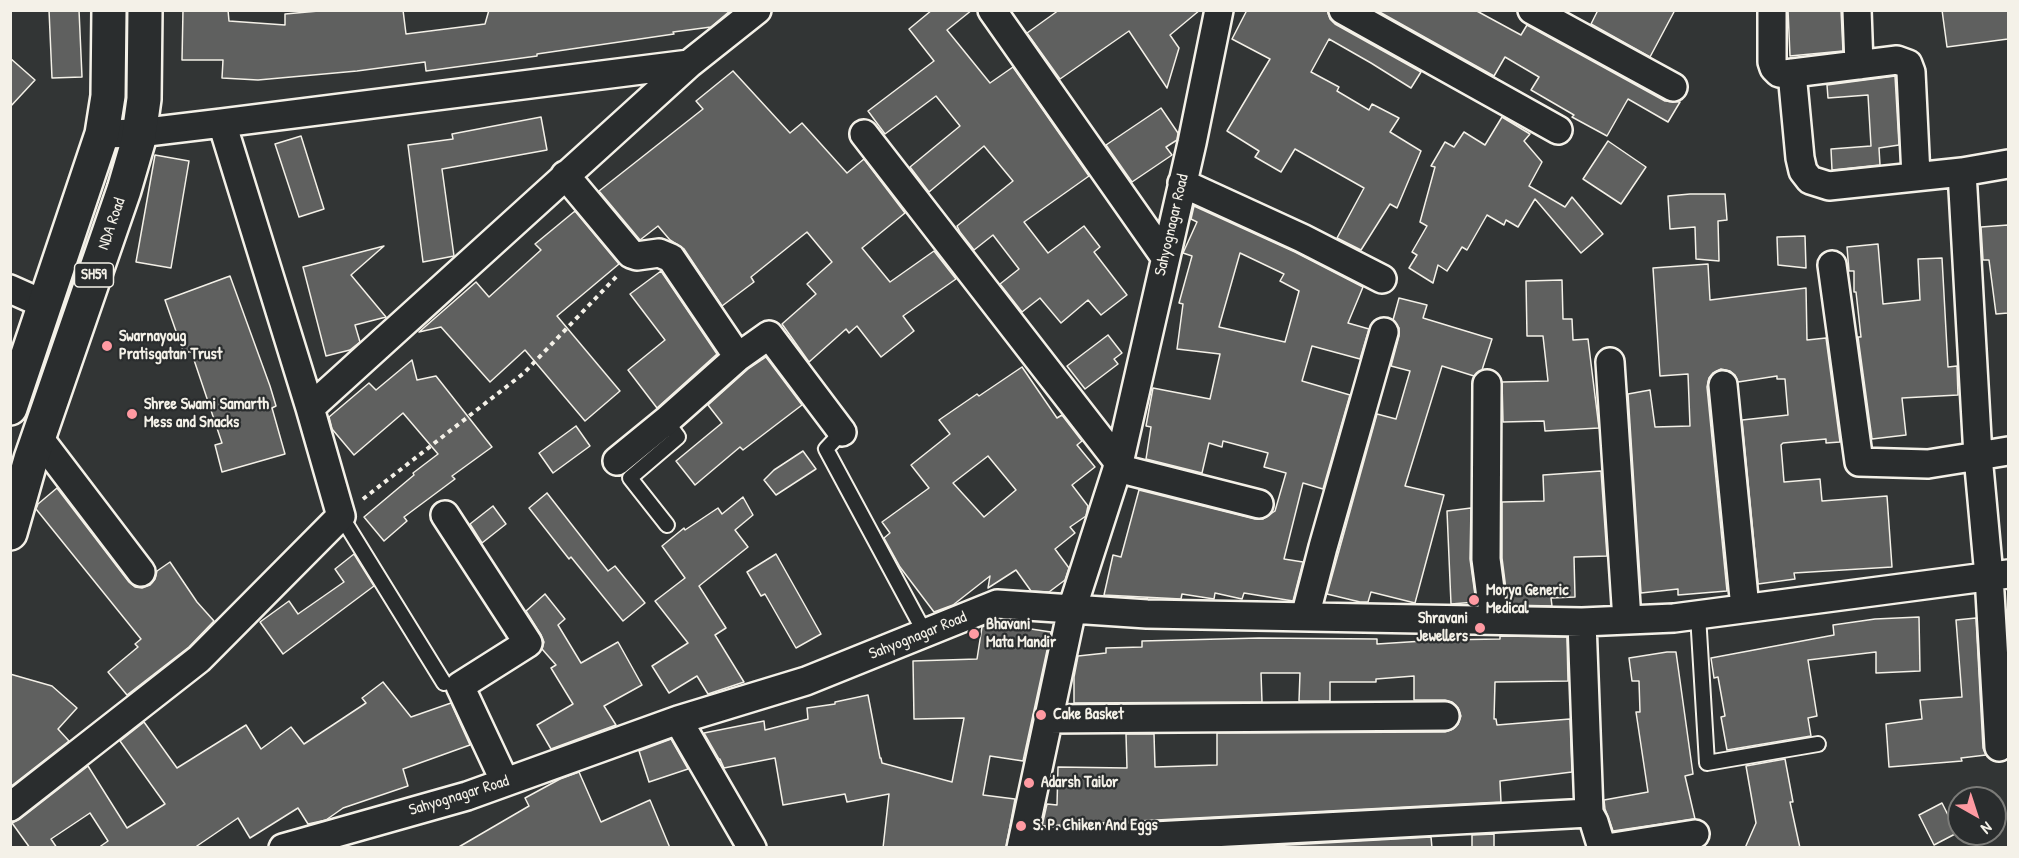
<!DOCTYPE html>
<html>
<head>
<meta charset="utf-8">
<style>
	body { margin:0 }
	#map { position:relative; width:2019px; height:858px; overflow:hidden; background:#323535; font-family:"Patrick Hand",sans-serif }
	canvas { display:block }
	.frame { position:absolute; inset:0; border:12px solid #f4f1e8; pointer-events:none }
	.north { position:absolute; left:1947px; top:786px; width:60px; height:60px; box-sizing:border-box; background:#2a2d2e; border:2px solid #7b7b78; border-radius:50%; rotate:141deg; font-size:16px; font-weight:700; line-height:24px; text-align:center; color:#f4f1e8 }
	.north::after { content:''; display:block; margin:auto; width:21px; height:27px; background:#ff9aa2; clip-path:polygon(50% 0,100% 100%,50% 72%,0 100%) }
</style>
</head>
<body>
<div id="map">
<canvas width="2019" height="858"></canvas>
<div class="frame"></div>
<div class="north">N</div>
</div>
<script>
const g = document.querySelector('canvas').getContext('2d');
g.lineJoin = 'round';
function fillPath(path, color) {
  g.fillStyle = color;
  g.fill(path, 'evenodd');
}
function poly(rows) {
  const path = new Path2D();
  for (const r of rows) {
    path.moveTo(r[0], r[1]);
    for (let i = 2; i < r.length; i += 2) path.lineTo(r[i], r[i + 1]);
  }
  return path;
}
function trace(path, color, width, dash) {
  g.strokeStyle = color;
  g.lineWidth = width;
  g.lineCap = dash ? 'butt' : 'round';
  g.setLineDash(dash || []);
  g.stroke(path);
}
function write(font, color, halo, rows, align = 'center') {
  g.font = font + ' "Patrick Hand",sans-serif';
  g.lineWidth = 4.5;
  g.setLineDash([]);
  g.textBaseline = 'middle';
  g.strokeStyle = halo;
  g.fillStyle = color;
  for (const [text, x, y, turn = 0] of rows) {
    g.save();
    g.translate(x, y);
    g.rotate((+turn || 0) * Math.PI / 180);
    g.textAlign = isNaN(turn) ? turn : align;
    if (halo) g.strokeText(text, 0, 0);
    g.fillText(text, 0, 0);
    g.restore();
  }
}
const building = poly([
	[49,10,79,10,82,77,52,78,49,10],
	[183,10,228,10,229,21,285,25,285,14,330,10,403,10,406,34,485,24,489,10,731,10,711,27,673,32,674,34,537,54,537,56,426,71,425,62,357,71,258,80,222,78,223,60,182,60,183,10],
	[932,10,972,10,947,30,990,83,1013,67,1089,176,1024,222,1048,253,1084,226,1100,247,1094,252,1127,295,1101,315,1088,300,1061,323,1040,298,1022,312,1000,284,1019,269,993,235,974,250,960,232,957,226,1013,181,984,146,929,192,910,167,960,126,936,96,885,134,868,111,934,61,909,29,932,10],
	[1059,10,1200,10,1170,35,1179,48,1167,88,1129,31,1060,79,1027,33,1059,10],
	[1247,10,1327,10,1330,19,1335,24,1421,72,1411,88,1371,63,1329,39,1311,72,1339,87,1337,91,1369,110,1372,104,1399,118,1390,132,1421,151,1397,208,1390,204,1361,250,1337,238,1364,188,1295,149,1281,172,1255,157,1259,151,1227,131,1270,59,1232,39,1247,10],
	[1376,10,1475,10,1521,35,1527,25,1665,101,1680,102,1668,122,1628,99,1607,136,1572,117,1574,115,1531,90,1539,77,1505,57,1494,76,1376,10],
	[1598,10,1675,10,1650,57,1591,24,1598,10],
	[1788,10,1841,10,1843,51,1790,56,1788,10],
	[1942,10,2008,10,2008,39,1947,47,1942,10],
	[10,58,35,80,10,107,10,58],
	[733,71,790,133,802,123,847,173,864,159,905,213,862,248,890,282,934,251,956,279,903,316,914,331,881,357,857,326,849,333,846,329,809,362,782,324,816,294,807,284,832,262,807,232,751,277,754,282,722,306,684,249,670,240,658,226,640,240,599,191,703,109,696,101,733,71],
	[1895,76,1899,145,1879,148,1880,165,1832,170,1831,149,1871,146,1868,95,1828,98,1827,85,1895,76],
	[1161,108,1178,133,1177,140,1166,147,1172,155,1132,182,1106,145,1161,108],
	[541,117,547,150,442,169,454,256,423,262,408,145,453,139,452,134,541,117],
	[1502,117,1530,134,1524,141,1542,162,1529,186,1565,207,1572,197,1603,234,1581,253,1535,199,1518,227,1506,220,1504,225,1487,215,1467,250,1462,247,1447,271,1438,265,1433,283,1409,268,1417,255,1412,252,1427,226,1420,222,1435,167,1431,166,1445,142,1454,147,1464,132,1485,145,1502,117],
	[301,136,324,209,299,217,275,144,301,136],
	[1608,141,1646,167,1621,204,1583,179,1608,141],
	[155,155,189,161,171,268,136,262,155,155],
	[1690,194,1725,194,1727,220,1718,221,1719,261,1696,259,1695,227,1670,229,1668,196,1690,194],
	[1194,206,1295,252,1363,287,1348,323,1369,329,1360,359,1312,346,1302,381,1350,395,1323,489,1303,483,1284,559,1303,562,1293,601,1244,593,1242,599,1215,593,1214,599,1182,594,1181,599,1104,595,1113,555,1121,557,1139,490,1255,519,1263,519,1275,511,1286,473,1264,467,1268,453,1223,441,1222,447,1209,443,1202,473,1146,459,1151,427,1146,426,1153,388,1210,399,1220,354,1177,349,1183,304,1179,303,1192,256,1183,253,1197,222,1191,219,1194,206],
	[1240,253,1284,274,1280,281,1299,291,1285,342,1219,327,1240,253],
	[575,211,619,264,557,316,620,391,585,421,525,350,490,382,441,327,419,332,476,282,489,297,541,250,535,244,575,211],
	[2008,225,2008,313,1996,314,1989,260,1983,260,1981,227,2008,225],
	[1805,236,1806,268,1778,265,1777,237,1805,236],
	[1878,244,1883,304,1920,300,1918,259,1942,258,1948,367,1957,366,1958,395,1902,398,1906,435,1872,439,1858,337,1861,337,1856,292,1854,292,1854,271,1849,271,1847,247,1878,244],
	[384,246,351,275,386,317,355,325,360,342,350,350,326,356,303,267,384,246],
	[1708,264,1710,300,1806,288,1807,340,1826,338,1840,442,1826,443,1826,439,1783,443,1781,445,1784,482,1820,479,1822,501,1887,496,1892,567,1794,573,1795,579,1758,584,1742,420,1788,415,1785,379,1777,379,1777,376,1738,382,1735,375,1730,371,1721,369,1713,373,1709,378,1707,387,1727,591,1678,595,1678,589,1641,593,1628,394,1650,390,1655,427,1690,426,1688,374,1660,376,1653,268,1708,264],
	[661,271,717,354,657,408,628,370,665,340,630,294,661,271],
	[230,276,270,386,276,406,272,408,285,454,222,472,215,445,222,443,191,351,184,354,165,300,230,276],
	[1562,280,1563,319,1572,319,1573,340,1588,339,1599,428,1545,431,1544,421,1503,422,1502,382,1548,381,1543,336,1527,336,1526,281,1562,280],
	[1399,298,1427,305,1423,318,1492,339,1482,370,1474,376,1442,366,1405,486,1444,495,1415,603,1371,592,1368,602,1360,602,1327,594,1377,414,1396,419,1410,371,1391,366,1399,336,1399,328,1393,320,1399,298],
	[1108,335,1122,353,1114,359,1118,364,1085,389,1067,366,1108,335],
	[766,357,802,405,743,450,740,447,695,485,676,461,722,423,708,405,748,369,766,357],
	[412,360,417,380,436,376,492,447,452,476,455,479,404,517,407,521,384,541,364,517,414,475,413,473,438,454,403,413,354,455,332,429,329,417,369,383,376,390,412,360],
	[1022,367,1057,418,1062,415,1082,441,1077,445,1095,467,1072,485,1088,506,1086,516,1070,527,1075,533,1055,549,1069,568,1065,580,1049,592,1031,591,1016,570,988,588,990,576,953,605,934,612,900,567,884,538,890,533,882,522,929,488,911,465,950,434,939,420,977,394,979,396,1022,367],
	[988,456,1016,490,984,517,953,483,988,456],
	[576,426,590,446,553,473,539,453,576,426],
	[803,451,816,469,776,495,764,480,774,470,803,451],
	[1601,471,1607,556,1574,557,1575,597,1551,598,1552,606,1508,605,1502,558,1502,502,1544,501,1543,475,1601,471],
	[57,488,129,582,135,587,142,588,150,585,155,579,157,571,170,562,197,602,214,621,189,647,127,695,108,672,138,647,135,644,141,639,36,509,38,504,57,488],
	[547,493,608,571,615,566,645,603,623,621,571,557,569,559,529,508,547,493],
	[743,497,753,515,735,530,748,547,699,586,726,628,715,635,744,682,708,694,697,676,669,693,652,666,688,643,655,601,685,578,662,546,684,528,685,530,718,508,722,514,743,497],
	[493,506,506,524,482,543,470,524,493,506],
	[1471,508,1470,559,1476,602,1451,604,1447,511,1471,508],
	[354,554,374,586,283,654,260,622,289,601,298,614,344,582,335,569,354,554],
	[776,554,821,634,796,648,765,594,761,596,747,572,776,554],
	[545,594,565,619,558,625,581,663,618,642,642,685,604,706,616,725,551,749,537,725,573,704,551,668,556,665,542,649,544,642,541,635,526,611,545,594],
	[1919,617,1920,671,1876,673,1876,652,1808,660,1817,716,1808,718,1811,736,1727,750,1721,717,1725,716,1718,677,1714,678,1711,658,1834,635,1833,625,1875,619,1919,617],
	[1976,618,1983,748,1986,755,1961,758,1962,761,1889,767,1886,724,1922,719,1920,700,1962,697,1956,620,1976,618],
	[991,623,1051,632,1023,761,990,756,983,795,1015,799,1006,848,883,848,889,794,847,802,845,794,783,805,775,758,724,768,720,759,719,759,704,733,764,721,765,730,808,719,807,708,835,704,835,702,868,695,880,758,881,758,882,763,952,782,964,718,914,719,913,661,977,659,982,627,991,623],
	[1500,636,1567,637,1568,681,1495,682,1494,719,1496,719,1497,725,1570,719,1572,772,1500,781,1501,802,1042,826,1047,804,1057,805,1058,767,1127,768,1126,734,1154,734,1155,767,1217,765,1217,733,1445,732,1453,729,1458,724,1461,716,1458,708,1452,702,1445,700,1414,700,1414,676,1376,679,1376,682,1330,682,1330,701,1299,701,1300,673,1261,673,1262,702,1074,703,1074,677,1078,656,1106,653,1106,648,1142,647,1142,641,1259,638,1377,639,1377,644,1439,640,1500,639,1500,636],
	[1667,652,1676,652,1693,774,1685,776,1695,819,1613,831,1605,809,1604,800,1648,792,1636,712,1640,712,1639,681,1632,681,1629,658,1667,652],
	[10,674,52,686,77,708,58,729,69,741,10,787,10,674],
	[383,682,411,717,451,703,470,745,403,769,408,786,343,808,326,820,308,824,298,808,250,838,238,818,194,848,98,848,108,841,90,813,51,839,57,848,30,848,12,823,20,819,88,766,127,828,165,804,120,741,144,722,177,768,246,725,261,749,291,727,304,744,366,703,362,698,383,682],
	[671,739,688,769,649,782,639,751,671,739],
	[1785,759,1793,802,1790,802,1800,848,1745,848,1756,823,1746,766,1785,759],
	[579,772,601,822,650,800,670,848,457,848,529,806,525,798,560,779,579,772],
	[1942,803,1957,833,1934,845,1919,815,1942,803],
	[1494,834,1494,848,1472,848,1472,835,1494,834],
	[1431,837,1432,848,1235,848,1431,837]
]);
fillPath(building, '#5f605f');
trace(building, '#f4f1e8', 1.5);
const service = poly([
	[666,421,678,437,630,478,667,525],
	[842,432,826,449,925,633],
	[341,516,444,683],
	[1698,615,1707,763,1818,744]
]);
const minor = poly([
	[992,10,1165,257],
	[1343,10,1558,130],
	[1532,10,1673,87],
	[1772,10,1772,62,1774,68,1779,73,1785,74,1897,60,1908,64,1911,72,1916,176],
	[1857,10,1859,65],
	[1792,73,1800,158,1803,171,1810,180,1829,186,1962,172],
	[222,123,310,408,689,64,757,10],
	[102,134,139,133,222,123,689,64],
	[864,134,1119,463],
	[565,175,631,254,637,256,659,253,671,258,738,357,769,335,842,432],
	[1182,183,1302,238,1382,279],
	[1832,265,1859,462,1928,464,1978,456,1962,172,2008,164],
	[10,289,46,305],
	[1610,362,1627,620],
	[1487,384,1486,559,1494,620],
	[1723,385,1745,608],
	[39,438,141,572],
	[617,461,666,421,738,357],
	[1117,468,1259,504],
	[445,515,528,643,460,686,505,782],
	[1305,617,1323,547,1384,332],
	[1582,622,1589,813,1594,822,1602,848],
	[1048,719,1445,716],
	[678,720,752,848],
	[1999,747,1989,576,1978,456,2008,451],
	[10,807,199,659,341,516,310,408],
	[1022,843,1589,813],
	[283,848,467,796,678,720,806,681,997,604,1147,614,1582,622,1674,618,2008,574],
	[1021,848,1072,609,1119,463,1192,143,1219,10],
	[1607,848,1695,834]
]);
const primary = poly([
	[10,408,102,134,108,96,109,10],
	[10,533,31,459,124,190,138,142,144,99,145,10]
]);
trace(service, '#f4f1e8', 18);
trace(minor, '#f4f1e8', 32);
trace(primary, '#f4f1e8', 38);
trace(poly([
	[363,499,524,373,618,275]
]), '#f4f1e8', 4, [4.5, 4.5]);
trace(service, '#2a2d2e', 14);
trace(minor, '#2a2d2e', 27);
trace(primary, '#2a2d2e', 33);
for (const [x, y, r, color] of [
	[107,346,6,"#ff9aa2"],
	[132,414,6,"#ff9aa2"],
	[1474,600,6,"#ff9aa2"],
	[1480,628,6,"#ff9aa2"],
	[974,634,6,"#ff9aa2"],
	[1041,715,6,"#ff9aa2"],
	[1029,783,6,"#ff9aa2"],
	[1021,826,6,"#ff9aa2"]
]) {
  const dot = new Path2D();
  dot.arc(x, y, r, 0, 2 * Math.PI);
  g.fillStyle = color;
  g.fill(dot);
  trace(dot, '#2a2d2e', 2);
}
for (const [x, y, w] of [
	[94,275,39]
]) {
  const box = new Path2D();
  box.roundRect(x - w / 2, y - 12, w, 24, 4.5);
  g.fillStyle = '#2a2d2e';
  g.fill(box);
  trace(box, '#f4f1e8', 1.5);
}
write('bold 15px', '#f4f1e8', null, [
	["SH59",94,275]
]);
write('16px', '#f4f1e8', '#2a2d2e', [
	["NDA Road",112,224,-71],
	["Sahyognagar Road",1172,225,-77],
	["Sahyognagar Road",918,636,-22],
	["Sahyognagar Road",459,796,-17]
]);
write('bold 16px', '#f4f1e8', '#2a2d2e', [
	["Swarnayoug",119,337],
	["Pratisgatan Trust",119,355],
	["Shree Swami Samarth",144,405],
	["Mess and Snacks",144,423],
	["Morya Generic",1486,591],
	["Medical",1486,609],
	["Shravani",1468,619,"right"],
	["Jewellers",1468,637,"right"],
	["Bhavani",986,625],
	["Mata Mandir",986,643],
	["Cake Basket",1053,715],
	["Adarsh Tailor",1041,783],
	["S. P. Chiken And Eggs",1033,826]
], 'left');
</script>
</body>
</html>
